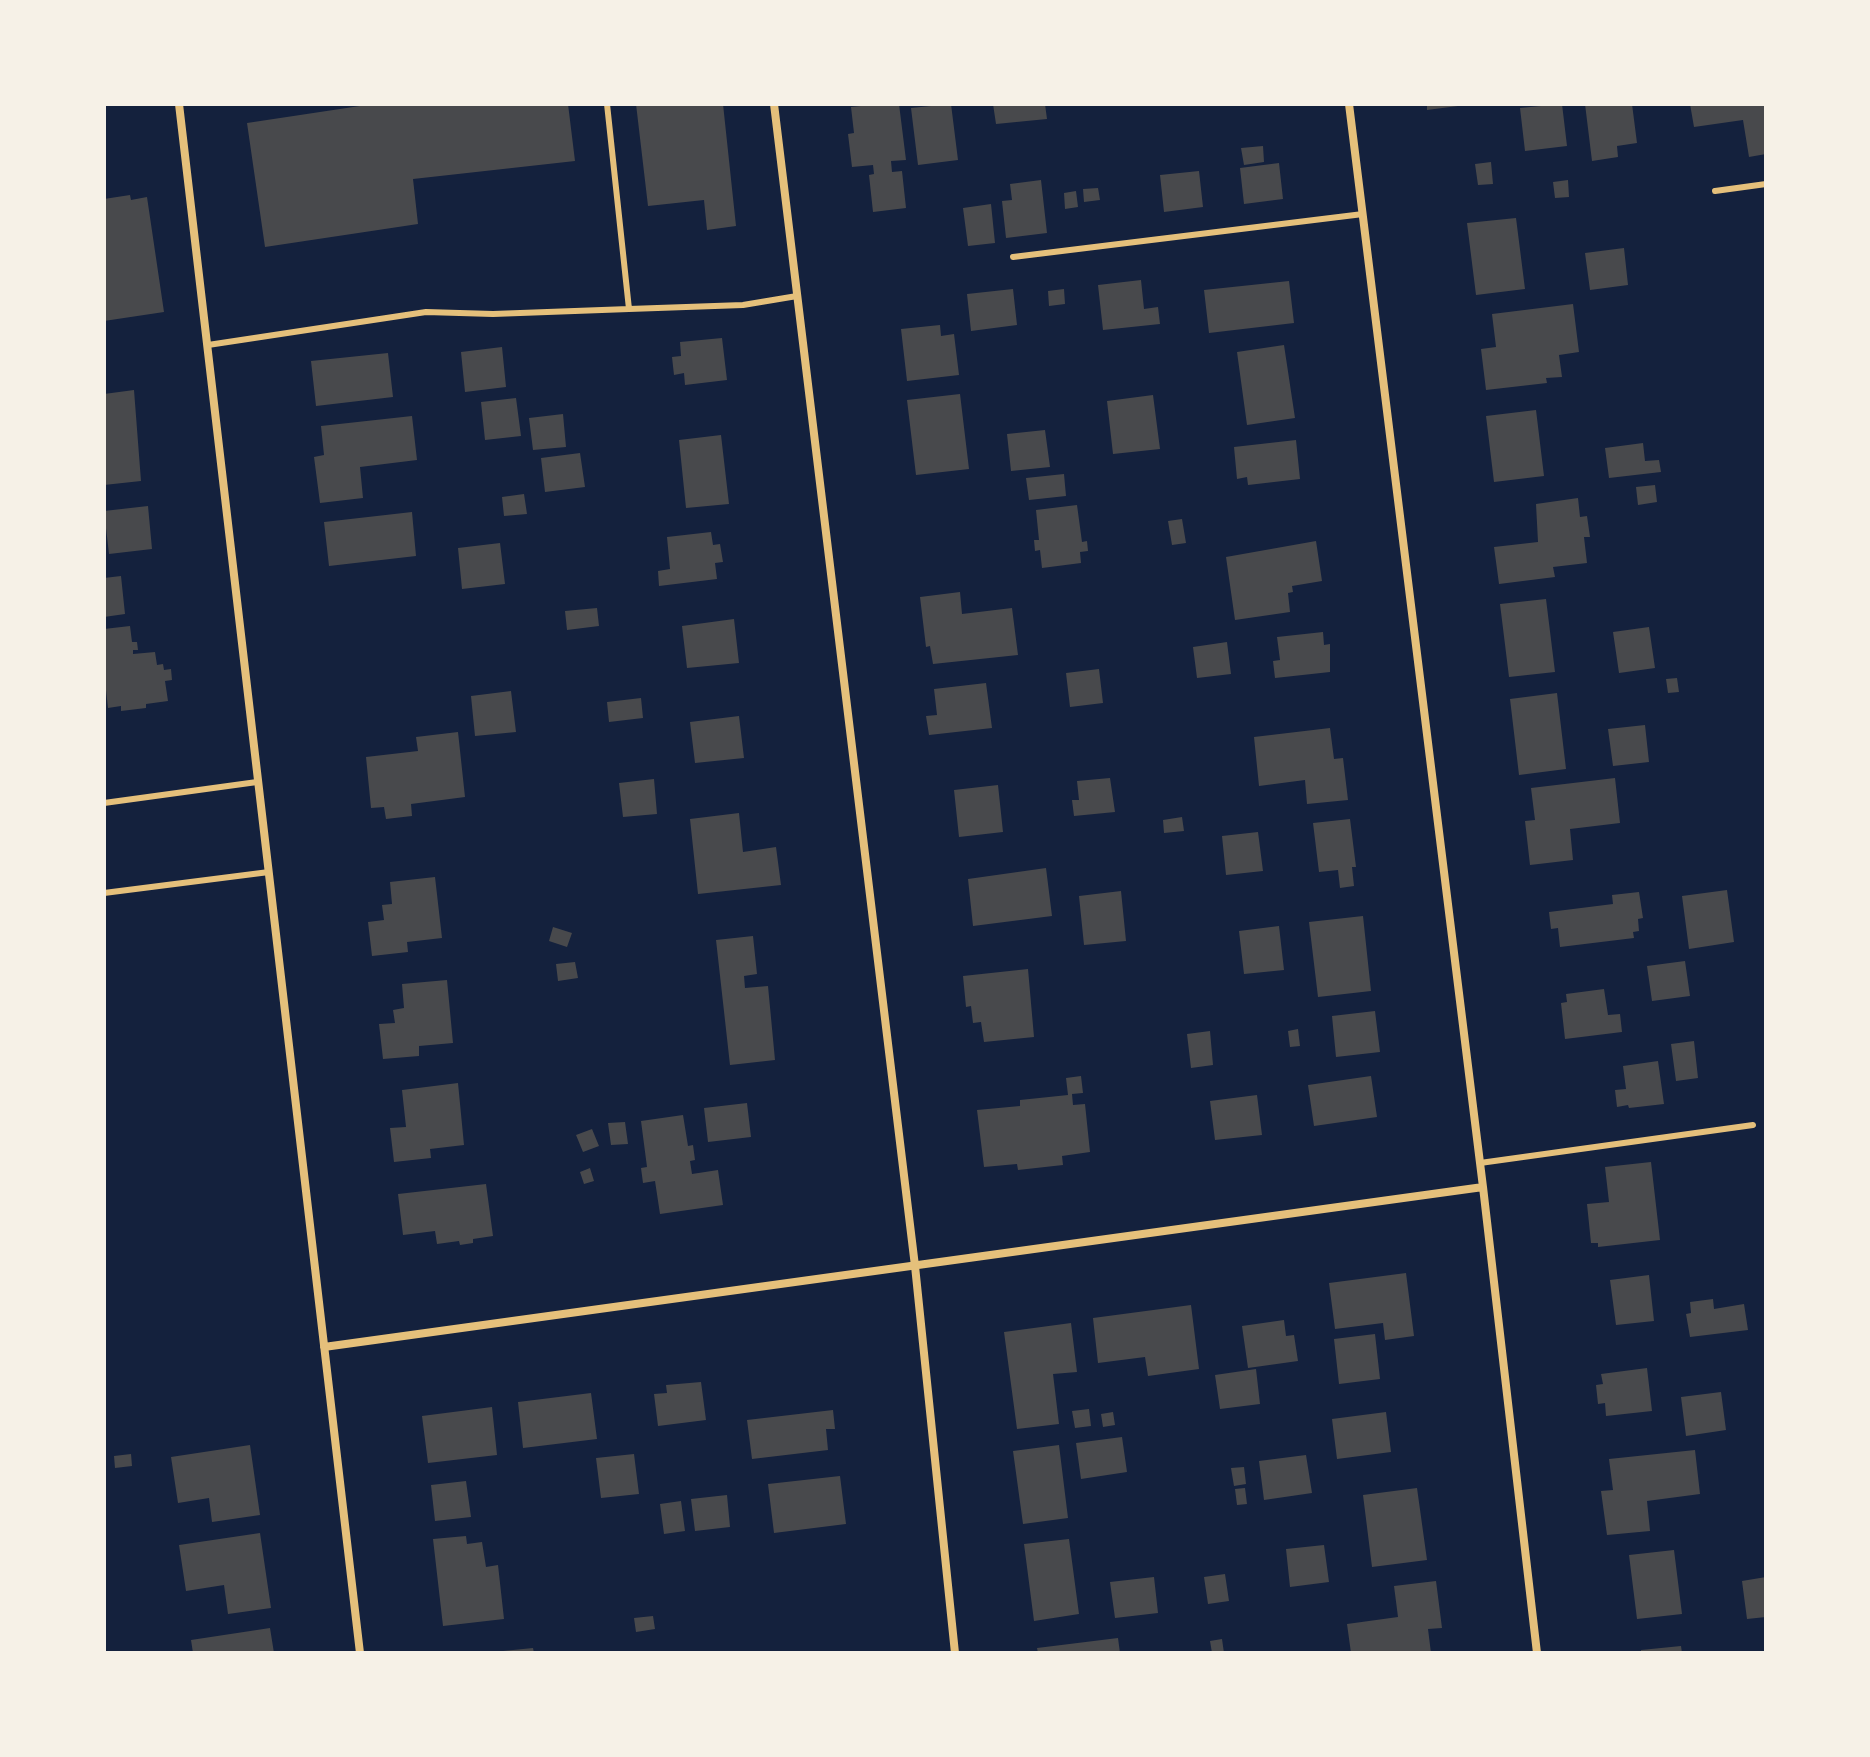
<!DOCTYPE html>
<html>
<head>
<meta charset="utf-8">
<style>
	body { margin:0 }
	#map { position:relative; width:1870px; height:1757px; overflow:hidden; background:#14213d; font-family:"DejaVu Sans",sans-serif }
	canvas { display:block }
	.frame { position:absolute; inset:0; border:106px solid #f6f1e7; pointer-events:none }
</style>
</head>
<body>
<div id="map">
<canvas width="1870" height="1757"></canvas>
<div class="frame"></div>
</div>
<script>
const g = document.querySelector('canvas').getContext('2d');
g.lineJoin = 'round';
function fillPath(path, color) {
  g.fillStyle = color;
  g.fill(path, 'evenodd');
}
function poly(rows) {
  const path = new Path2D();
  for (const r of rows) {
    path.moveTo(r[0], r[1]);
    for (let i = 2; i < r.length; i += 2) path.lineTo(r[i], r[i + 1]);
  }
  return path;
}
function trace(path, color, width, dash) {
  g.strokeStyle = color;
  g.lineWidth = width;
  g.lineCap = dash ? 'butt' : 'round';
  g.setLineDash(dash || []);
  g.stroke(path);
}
fillPath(poly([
	[373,104,568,104,575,161,413,179,418,224,265,247,247,123],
	[636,104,723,104,736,226,707,230,704,200,648,206],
	[880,104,899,104,906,160,891,161,892,172,902,171,906,208,873,212,869,175,874,174,873,165,852,167,848,134,854,133,851,107],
	[951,104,958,160,918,165,911,108],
	[993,104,1045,104,1047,119,996,124],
	[1427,104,1458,104,1458,106,1427,110],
	[1562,104,1567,146,1525,151,1520,108],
	[1585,104,1632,104,1637,143,1617,146,1618,157,1592,161],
	[1690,104,1766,104,1766,154,1749,157,1743,120,1694,127],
	[1263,146,1264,162,1244,165,1241,148],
	[1491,162,1493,184,1478,185,1475,164],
	[1279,163,1283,199,1244,204,1240,168],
	[1199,171,1203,207,1164,212,1160,175],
	[1041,180,1047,233,1006,238,1002,201,1012,200,1010,184],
	[1568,180,1569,197,1555,198,1553,182],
	[1098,188,1100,200,1084,202,1083,189],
	[1076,191,1078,207,1065,209,1064,193],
	[130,195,131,200,147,197,164,312,104,321,104,199],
	[991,204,995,243,968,246,963,208],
	[1516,218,1525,289,1476,295,1467,223],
	[1624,248,1628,285,1590,290,1585,253],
	[1141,280,1144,309,1158,307,1160,324,1103,330,1098,285],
	[1289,281,1294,323,1209,333,1204,290],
	[1013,289,1017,325,971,331,967,294],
	[1064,289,1065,304,1049,306,1048,291],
	[1573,304,1579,352,1559,355,1562,377,1546,378,1547,383,1486,390,1481,349,1496,347,1492,314],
	[940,325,941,336,954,334,959,375,907,381,901,329],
	[722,338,727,380,685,385,684,373,674,375,672,357,681,356,680,342],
	[1284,345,1295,418,1247,425,1237,352],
	[502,347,506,387,465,392,461,352],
	[388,353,393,397,316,406,311,361],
	[134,390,141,481,104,485,104,394],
	[960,394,969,469,916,475,907,400],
	[1153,395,1160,449,1113,454,1107,401],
	[516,398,521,436,485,440,481,402],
	[1536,410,1544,476,1494,482,1486,416],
	[563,414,566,447,533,450,529,418],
	[412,416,417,460,360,467,363,498,320,503,314,457,324,455,321,426],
	[1045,430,1050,467,1011,471,1007,434],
	[721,435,729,504,686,508,679,440],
	[1296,440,1300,479,1248,485,1247,477,1237,479,1234,447],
	[1643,443,1645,461,1659,460,1661,472,1609,478,1605,448],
	[580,453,585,487,545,492,541,458],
	[1064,474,1066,496,1029,500,1026,478],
	[1655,485,1657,502,1638,505,1636,487],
	[524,494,527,514,504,516,502,497],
	[1578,498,1580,517,1587,516,1590,537,1584,537,1587,563,1553,567,1555,577,1499,584,1494,547,1538,542,1536,504],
	[1077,505,1082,542,1087,541,1088,551,1080,552,1081,563,1042,568,1040,550,1035,551,1034,540,1039,540,1036,510],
	[148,506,152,549,109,554,104,511],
	[412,512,416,556,329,566,324,522],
	[1182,519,1186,543,1172,545,1168,521],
	[711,532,713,545,720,544,723,562,715,563,717,579,659,586,658,571,670,569,667,537],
	[1316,541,1322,581,1292,586,1293,592,1288,593,1290,612,1235,620,1226,557],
	[500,543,505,584,462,589,458,548],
	[121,576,125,614,104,617,104,578],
	[960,592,962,614,1012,608,1018,655,933,664,930,646,926,647,920,597],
	[1546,599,1555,672,1509,677,1500,604],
	[597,608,599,626,567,630,565,611],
	[734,619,739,663,687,668,682,626],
	[130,626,132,642,137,642,138,650,133,650,133,654,155,652,157,665,163,664,164,670,171,669,172,680,165,681,168,701,146,704,146,708,121,711,121,706,108,708,104,673,104,629],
	[1649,627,1655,668,1619,673,1613,632],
	[1323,632,1324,645,1330,644,1330,672,1275,678,1273,661,1280,660,1277,637],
	[1227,642,1231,674,1197,678,1193,647],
	[1099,669,1103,703,1070,707,1066,673],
	[1677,678,1679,692,1668,693,1666,679],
	[986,683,992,728,929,735,926,716,937,715,934,689],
	[511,691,516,732,475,736,471,696],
	[1557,693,1566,769,1519,775,1510,699],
	[641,698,643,718,609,722,607,702],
	[739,716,744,758,695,763,690,722],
	[1645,725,1649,762,1613,766,1608,729],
	[1330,728,1334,759,1343,758,1348,800,1307,804,1305,780,1259,786,1254,737],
	[458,732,465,797,411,804,412,816,386,819,384,807,371,808,366,757,418,751,416,737],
	[1110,778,1115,812,1074,816,1072,800,1079,800,1077,781],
	[1615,778,1620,823,1570,829,1573,860,1530,865,1525,821,1535,820,1531,788],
	[654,779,657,814,623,817,619,783],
	[998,785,1003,832,959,837,954,790],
	[739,813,743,852,776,847,781,885,698,894,690,819],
	[1182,817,1184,831,1164,833,1163,820],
	[1350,819,1356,867,1352,867,1354,886,1340,888,1338,870,1319,872,1313,823],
	[1258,832,1263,871,1226,875,1222,836],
	[1046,868,1052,916,973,926,968,879],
	[435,877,442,938,407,942,408,952,372,956,368,922,384,920,382,905,392,904,390,882],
	[1727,890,1734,942,1689,949,1682,896],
	[1121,891,1126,941,1084,945,1079,896],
	[1639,892,1643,918,1638,919,1639,931,1633,932,1634,938,1560,947,1558,928,1551,929,1549,912,1613,904,1612,895],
	[1363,916,1371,991,1318,997,1309,922],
	[1279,926,1284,970,1244,974,1239,931],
	[553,927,572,933,567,947,549,941],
	[753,936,757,974,744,976,745,988,768,986,775,1060,730,1065,716,940],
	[1685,961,1690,996,1652,1001,1647,966],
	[575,962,578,978,558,981,556,964],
	[1028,969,1034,1037,984,1042,981,1022,973,1023,971,1006,966,1007,963,976],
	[447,980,453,1043,419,1046,419,1056,383,1059,379,1024,395,1023,393,1010,404,1008,402,984],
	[1604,989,1608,1015,1620,1014,1622,1032,1565,1039,1561,1003,1567,1002,1566,994],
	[1375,1011,1380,1052,1336,1057,1332,1016],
	[1298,1029,1300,1046,1290,1047,1288,1031],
	[1210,1031,1213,1065,1191,1068,1187,1034],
	[1694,1041,1698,1078,1676,1081,1671,1044],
	[1658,1061,1664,1104,1629,1108,1628,1105,1617,1107,1615,1090,1626,1089,1623,1066],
	[1081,1076,1083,1093,1072,1094,1073,1105,1085,1104,1090,1152,1062,1156,1063,1165,1018,1170,1017,1164,984,1167,977,1110,1020,1106,1020,1100,1068,1095,1066,1078],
	[1371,1076,1377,1117,1314,1126,1308,1085],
	[458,1083,464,1145,430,1149,431,1158,394,1162,390,1128,406,1127,402,1090],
	[1257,1095,1262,1135,1215,1140,1210,1101],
	[747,1103,751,1137,708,1142,704,1108],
	[683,1115,688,1146,693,1145,695,1160,690,1161,692,1174,718,1170,723,1205,660,1214,655,1181,643,1183,641,1168,647,1167,641,1121],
	[625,1122,628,1144,611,1145,608,1123],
	[592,1129,599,1146,583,1152,576,1135],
	[1651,1162,1660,1240,1598,1247,1598,1243,1591,1243,1587,1204,1609,1202,1605,1167],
	[590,1168,594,1181,584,1184,580,1172],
	[486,1184,493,1236,473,1239,473,1243,460,1245,459,1241,437,1244,435,1231,403,1235,398,1194],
	[1406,1273,1414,1336,1385,1340,1383,1323,1335,1329,1329,1283],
	[1649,1275,1654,1321,1616,1325,1610,1280],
	[1713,1299,1714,1309,1744,1304,1748,1330,1690,1337,1686,1314,1691,1313,1690,1302],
	[1191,1305,1199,1369,1148,1376,1145,1357,1098,1363,1093,1318],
	[1284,1320,1286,1336,1294,1335,1298,1361,1248,1368,1242,1326],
	[1071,1323,1077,1372,1053,1374,1059,1424,1017,1429,1004,1332],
	[1375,1334,1380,1379,1339,1384,1334,1339],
	[1647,1368,1652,1411,1606,1416,1605,1403,1598,1404,1596,1385,1603,1384,1601,1374],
	[1256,1369,1260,1404,1220,1409,1215,1375],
	[701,1382,706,1420,658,1426,654,1394,667,1393,666,1385],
	[1721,1392,1726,1430,1686,1436,1681,1397],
	[591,1393,597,1439,523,1448,518,1402],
	[492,1407,497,1455,428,1463,422,1416],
	[1089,1409,1091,1426,1075,1428,1072,1411],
	[833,1410,835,1429,826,1429,828,1450,752,1459,747,1420],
	[1113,1412,1115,1425,1103,1427,1101,1414],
	[1386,1412,1391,1452,1337,1459,1332,1419],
	[1122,1437,1127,1472,1081,1479,1076,1443],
	[250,1445,260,1515,212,1522,209,1498,178,1503,171,1457],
	[1059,1445,1068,1518,1023,1524,1013,1451],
	[1695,1450,1700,1494,1647,1501,1650,1531,1607,1535,1601,1491,1613,1490,1609,1459],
	[131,1454,132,1466,115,1468,114,1456],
	[634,1454,639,1494,601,1498,596,1458],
	[1306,1455,1312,1493,1264,1500,1259,1461],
	[1244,1467,1246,1484,1234,1486,1231,1468],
	[840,1476,846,1524,774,1533,768,1484],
	[466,1481,471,1517,435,1521,431,1485],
	[1245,1488,1247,1504,1237,1505,1235,1489],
	[1417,1488,1427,1560,1372,1567,1363,1495],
	[727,1495,730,1527,695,1531,691,1499],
	[681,1501,685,1531,664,1534,660,1504],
	[260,1533,271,1608,228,1614,224,1585,186,1591,179,1545],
	[466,1536,467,1544,482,1542,486,1567,498,1565,504,1619,443,1626,433,1539],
	[1069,1539,1079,1614,1034,1621,1024,1544],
	[1324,1545,1329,1582,1290,1587,1286,1549],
	[1674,1550,1682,1614,1637,1619,1629,1555],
	[1225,1574,1229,1601,1208,1604,1204,1577],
	[1154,1577,1158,1613,1115,1618,1110,1582],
	[1766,1577,1766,1617,1747,1619,1742,1581],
	[1436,1581,1442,1628,1428,1629,1431,1653,1351,1653,1347,1624,1398,1617,1394,1586],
	[653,1616,655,1629,636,1632,634,1618],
	[270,1628,274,1653,193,1653,191,1640],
	[1118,1638,1120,1653,1038,1653,1037,1648],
	[1222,1639,1224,1653,1212,1653,1210,1641],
	[1681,1646,1682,1653,1641,1653,1641,1650],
	[533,1648,534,1653,503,1653,503,1651]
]), '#48494c');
trace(poly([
	[607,104,629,309],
	[1715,191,1766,184],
	[1013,257,1363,214],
	[208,345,426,312,493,314,629,309,743,305,797,296],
	[104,803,257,782],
	[104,893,269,872],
	[1480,1163,1753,1125]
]), '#e5c07b', 6);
trace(poly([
	[179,104,360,1653],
	[774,104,915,1266,955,1653],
	[1349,104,1483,1187,1537,1653],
	[324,1347,1483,1187]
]), '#e5c07b', 8);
</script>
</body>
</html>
